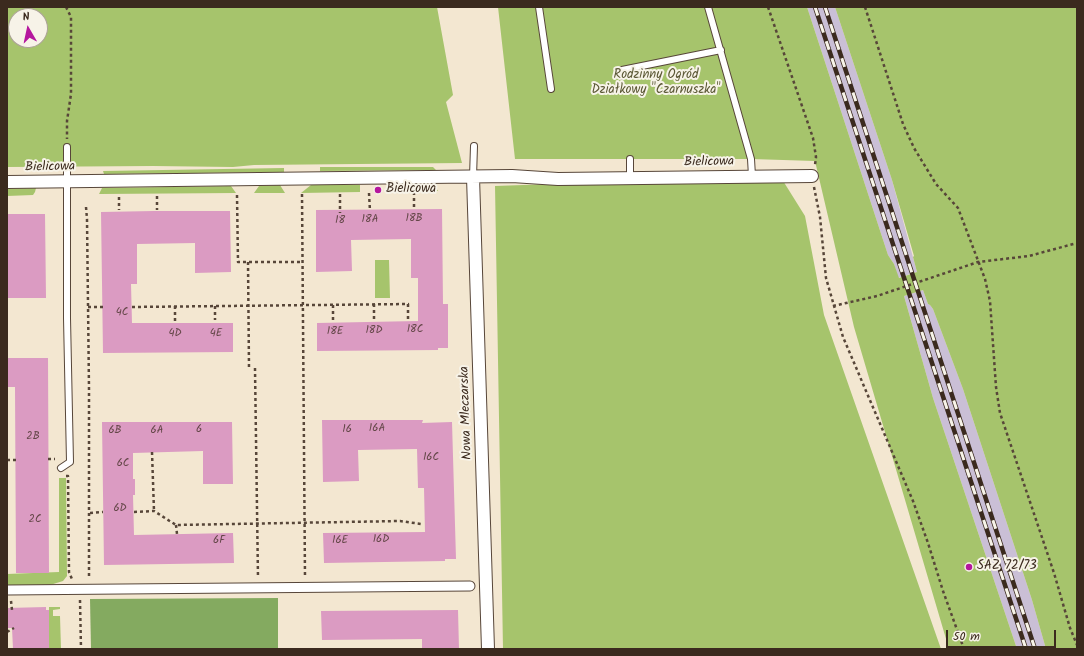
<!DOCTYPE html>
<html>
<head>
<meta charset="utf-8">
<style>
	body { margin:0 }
	#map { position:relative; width:1084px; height:656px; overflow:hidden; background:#f3e7d1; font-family:Kalam,sans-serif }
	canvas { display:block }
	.frame { position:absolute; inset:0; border:8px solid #3b2a1e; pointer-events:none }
	.north { position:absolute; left:8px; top:8px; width:40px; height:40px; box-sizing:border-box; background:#f7f3e8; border:1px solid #aca397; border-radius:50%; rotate:351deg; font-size:11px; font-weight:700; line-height:16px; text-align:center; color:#3b2a1e }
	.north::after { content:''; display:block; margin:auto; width:14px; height:18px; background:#b5179e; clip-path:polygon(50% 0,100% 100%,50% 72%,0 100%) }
	.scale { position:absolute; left:946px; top:630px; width:110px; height:18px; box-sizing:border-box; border:2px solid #3b2a1e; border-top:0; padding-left:5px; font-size:12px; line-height:14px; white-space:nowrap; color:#3b2a1e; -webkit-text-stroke:3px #f7f3e8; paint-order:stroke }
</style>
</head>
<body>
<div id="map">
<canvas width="1084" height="656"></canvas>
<div class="frame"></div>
<div class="north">N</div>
<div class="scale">50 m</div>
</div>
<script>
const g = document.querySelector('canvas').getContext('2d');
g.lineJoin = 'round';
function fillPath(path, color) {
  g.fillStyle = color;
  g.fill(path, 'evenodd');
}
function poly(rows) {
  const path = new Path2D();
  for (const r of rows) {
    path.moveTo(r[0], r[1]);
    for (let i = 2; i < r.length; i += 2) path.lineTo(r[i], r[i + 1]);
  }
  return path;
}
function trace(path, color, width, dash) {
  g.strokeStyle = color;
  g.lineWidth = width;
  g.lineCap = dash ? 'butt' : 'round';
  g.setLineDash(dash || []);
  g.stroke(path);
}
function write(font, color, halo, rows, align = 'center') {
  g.font = font + ' Kalam,sans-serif';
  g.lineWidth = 4;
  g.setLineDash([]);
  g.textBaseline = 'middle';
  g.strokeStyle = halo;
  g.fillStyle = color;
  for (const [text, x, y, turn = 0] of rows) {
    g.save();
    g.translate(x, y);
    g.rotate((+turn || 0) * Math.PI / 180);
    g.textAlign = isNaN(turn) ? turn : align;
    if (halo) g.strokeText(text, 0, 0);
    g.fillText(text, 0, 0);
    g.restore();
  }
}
fillPath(poly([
	[807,7,835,7,892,180,917,272,898,278,894,264,888,255],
	[923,290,928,304,930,305,933,309,963,389,1032,600,1046,649,1017,649,933,398,904,296]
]), '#cabfd6');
fillPath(poly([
	[7,7,437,7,453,95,446,102,462,163,254,165,233,167,153,166,7,167],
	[16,16,40,16,40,40,16,40],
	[498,7,807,7,888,255,894,264,899,278,917,272,913,257,914,256,892,180,835,7,1077,7,1077,649,1046,649,1032,600,963,389,933,309,930,305,928,304,923,290,904,296,933,398,1017,649,949,649,854,327,815,161,751,159,515,159],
	[320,167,433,167,436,170,320,171],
	[284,168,284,172,104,174,103,171],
	[780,176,805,216,824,315,941,649,503,649,495,186],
	[434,184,438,191,395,191,395,185],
	[280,185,285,193,254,193,259,186],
	[311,185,360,185,360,192,301,193],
	[231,186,236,193,99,194,102,188],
	[36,188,35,192,33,195,7,196,7,189],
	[375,260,389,260,390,298,375,298],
	[59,478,66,478,67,576,63,581,50,585,7,585,7,574,59,572],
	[49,607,60,607,60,609,53,610,53,616,60,616,61,649,49,649]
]), '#a6c46c');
fillPath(poly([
	[278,598,278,649,91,649,90,599]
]), '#84aa60');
fillPath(poly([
	[442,209,443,304,448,304,448,348,438,348,438,350,317,351,317,323,418,321,418,278,411,278,411,239,351,240,352,271,316,272,316,210],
	[154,211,230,211,231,272,195,273,195,243,137,244,137,284,131,284,132,323,233,323,233,352,103,353,101,212],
	[7,214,45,214,46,298,7,298],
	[7,358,48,358,49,573,16,573,15,387,7,387],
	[322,420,423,420,422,423,452,422,456,559,445,559,445,561,324,563,323,533,425,532,424,488,418,488,417,449,358,450,359,481,323,482],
	[102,422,232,422,233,484,203,484,203,451,133,453,133,479,135,479,135,495,133,495,134,535,233,533,234,563,104,565],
	[46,607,46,610,49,610,49,649,13,649,12,628,7,628,7,608],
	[458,610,459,649,422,649,422,639,322,640,321,611]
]), '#db9bc2');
const service = poly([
	[539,7,551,89],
	[708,7,751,159,752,176],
	[622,76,622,70,721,50],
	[630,159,630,178],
	[473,177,474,146],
	[61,468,70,462,67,318,67,147]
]);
const pedestrian = poly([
	[7,590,470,586]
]);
const minor = poly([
	[473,177,488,649],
	[7,182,512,176,558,179,812,176]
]);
trace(service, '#574639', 8);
trace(pedestrian, '#574639', 11);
trace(minor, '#574639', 14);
trace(poly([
	[66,7,71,17,71,94,67,121,67,139],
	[768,7,813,138,816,157,815,165],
	[865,7,903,124,914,148,936,184,958,208,985,279,990,301,996,387,1000,413,1054,573,1070,628,1077,645],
	[814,187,820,217,826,278,843,337,913,501,928,543,943,591,964,649],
	[414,192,414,210],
	[369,193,370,211],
	[302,194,305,577],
	[340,194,340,213],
	[237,195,238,262,302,262],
	[157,196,157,210],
	[119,197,119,210],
	[86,207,87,219,89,389,89,579],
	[248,262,249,368],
	[374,304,374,320],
	[333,305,333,321],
	[175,306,175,322],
	[215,306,215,320],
	[833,306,877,296,978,262,1029,256,1077,243],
	[88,307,103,307],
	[132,307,408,304,408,320],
	[255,368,258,578],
	[152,452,154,511],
	[48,459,55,459],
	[7,460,16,460],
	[66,476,68,476,69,572,72,579],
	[134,512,154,511,176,525,400,521,421,524],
	[90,513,103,512],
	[176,525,177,534],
	[80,600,81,649],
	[11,601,12,610],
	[7,632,14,628]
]), '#574639', 2.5, [3, 3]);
trace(service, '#fff', 6);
trace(pedestrian, '#fff', 9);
trace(minor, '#fff', 12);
const rail = poly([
	[815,7,1026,649],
	[825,7,1035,649]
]);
trace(rail, '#3b2a1e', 4.5);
trace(rail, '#f7f3e8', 3, [9]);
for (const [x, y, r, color] of [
	[378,190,4,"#b5179e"],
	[969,567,4,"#b5179e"]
]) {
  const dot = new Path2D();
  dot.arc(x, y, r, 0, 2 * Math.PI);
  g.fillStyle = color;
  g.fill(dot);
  trace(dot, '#f7f3e8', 1.5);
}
write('11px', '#634647', null, [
	["18B",414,219],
	["18A",370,220],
	["18",340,221],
	["4C",122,313],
	["18C",415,330],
	["18D",374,331],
	["18E",335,332],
	["4D",175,334],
	["4E",216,334],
	["16A",377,429],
	["6",199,430],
	["16",347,430],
	["6B",115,431],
	["6A",157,431],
	["2B",33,437],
	["16C",431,458],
	["6C",123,464],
	["6D",120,509],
	["2C",35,520],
	["16D",381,540],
	["6F",219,541],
	["16E",340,541]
]);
write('13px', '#5b5835', '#f7f3e8', [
	["Rodzinny Ogród",656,76],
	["Działkowy \"Czarnuszka\"",656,91]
]);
write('13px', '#3b2a1e', '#f7f3e8', [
	["Bielicowa",709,163,-1],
	["Bielicowa",50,168,-1],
	["Nowa Mleczarska",467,413,-92]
]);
write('13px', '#3b2a1e', '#f7f3e8', [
	["Bielicowa",386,190],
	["SAZ 72/73",977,567]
], 'left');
</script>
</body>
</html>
